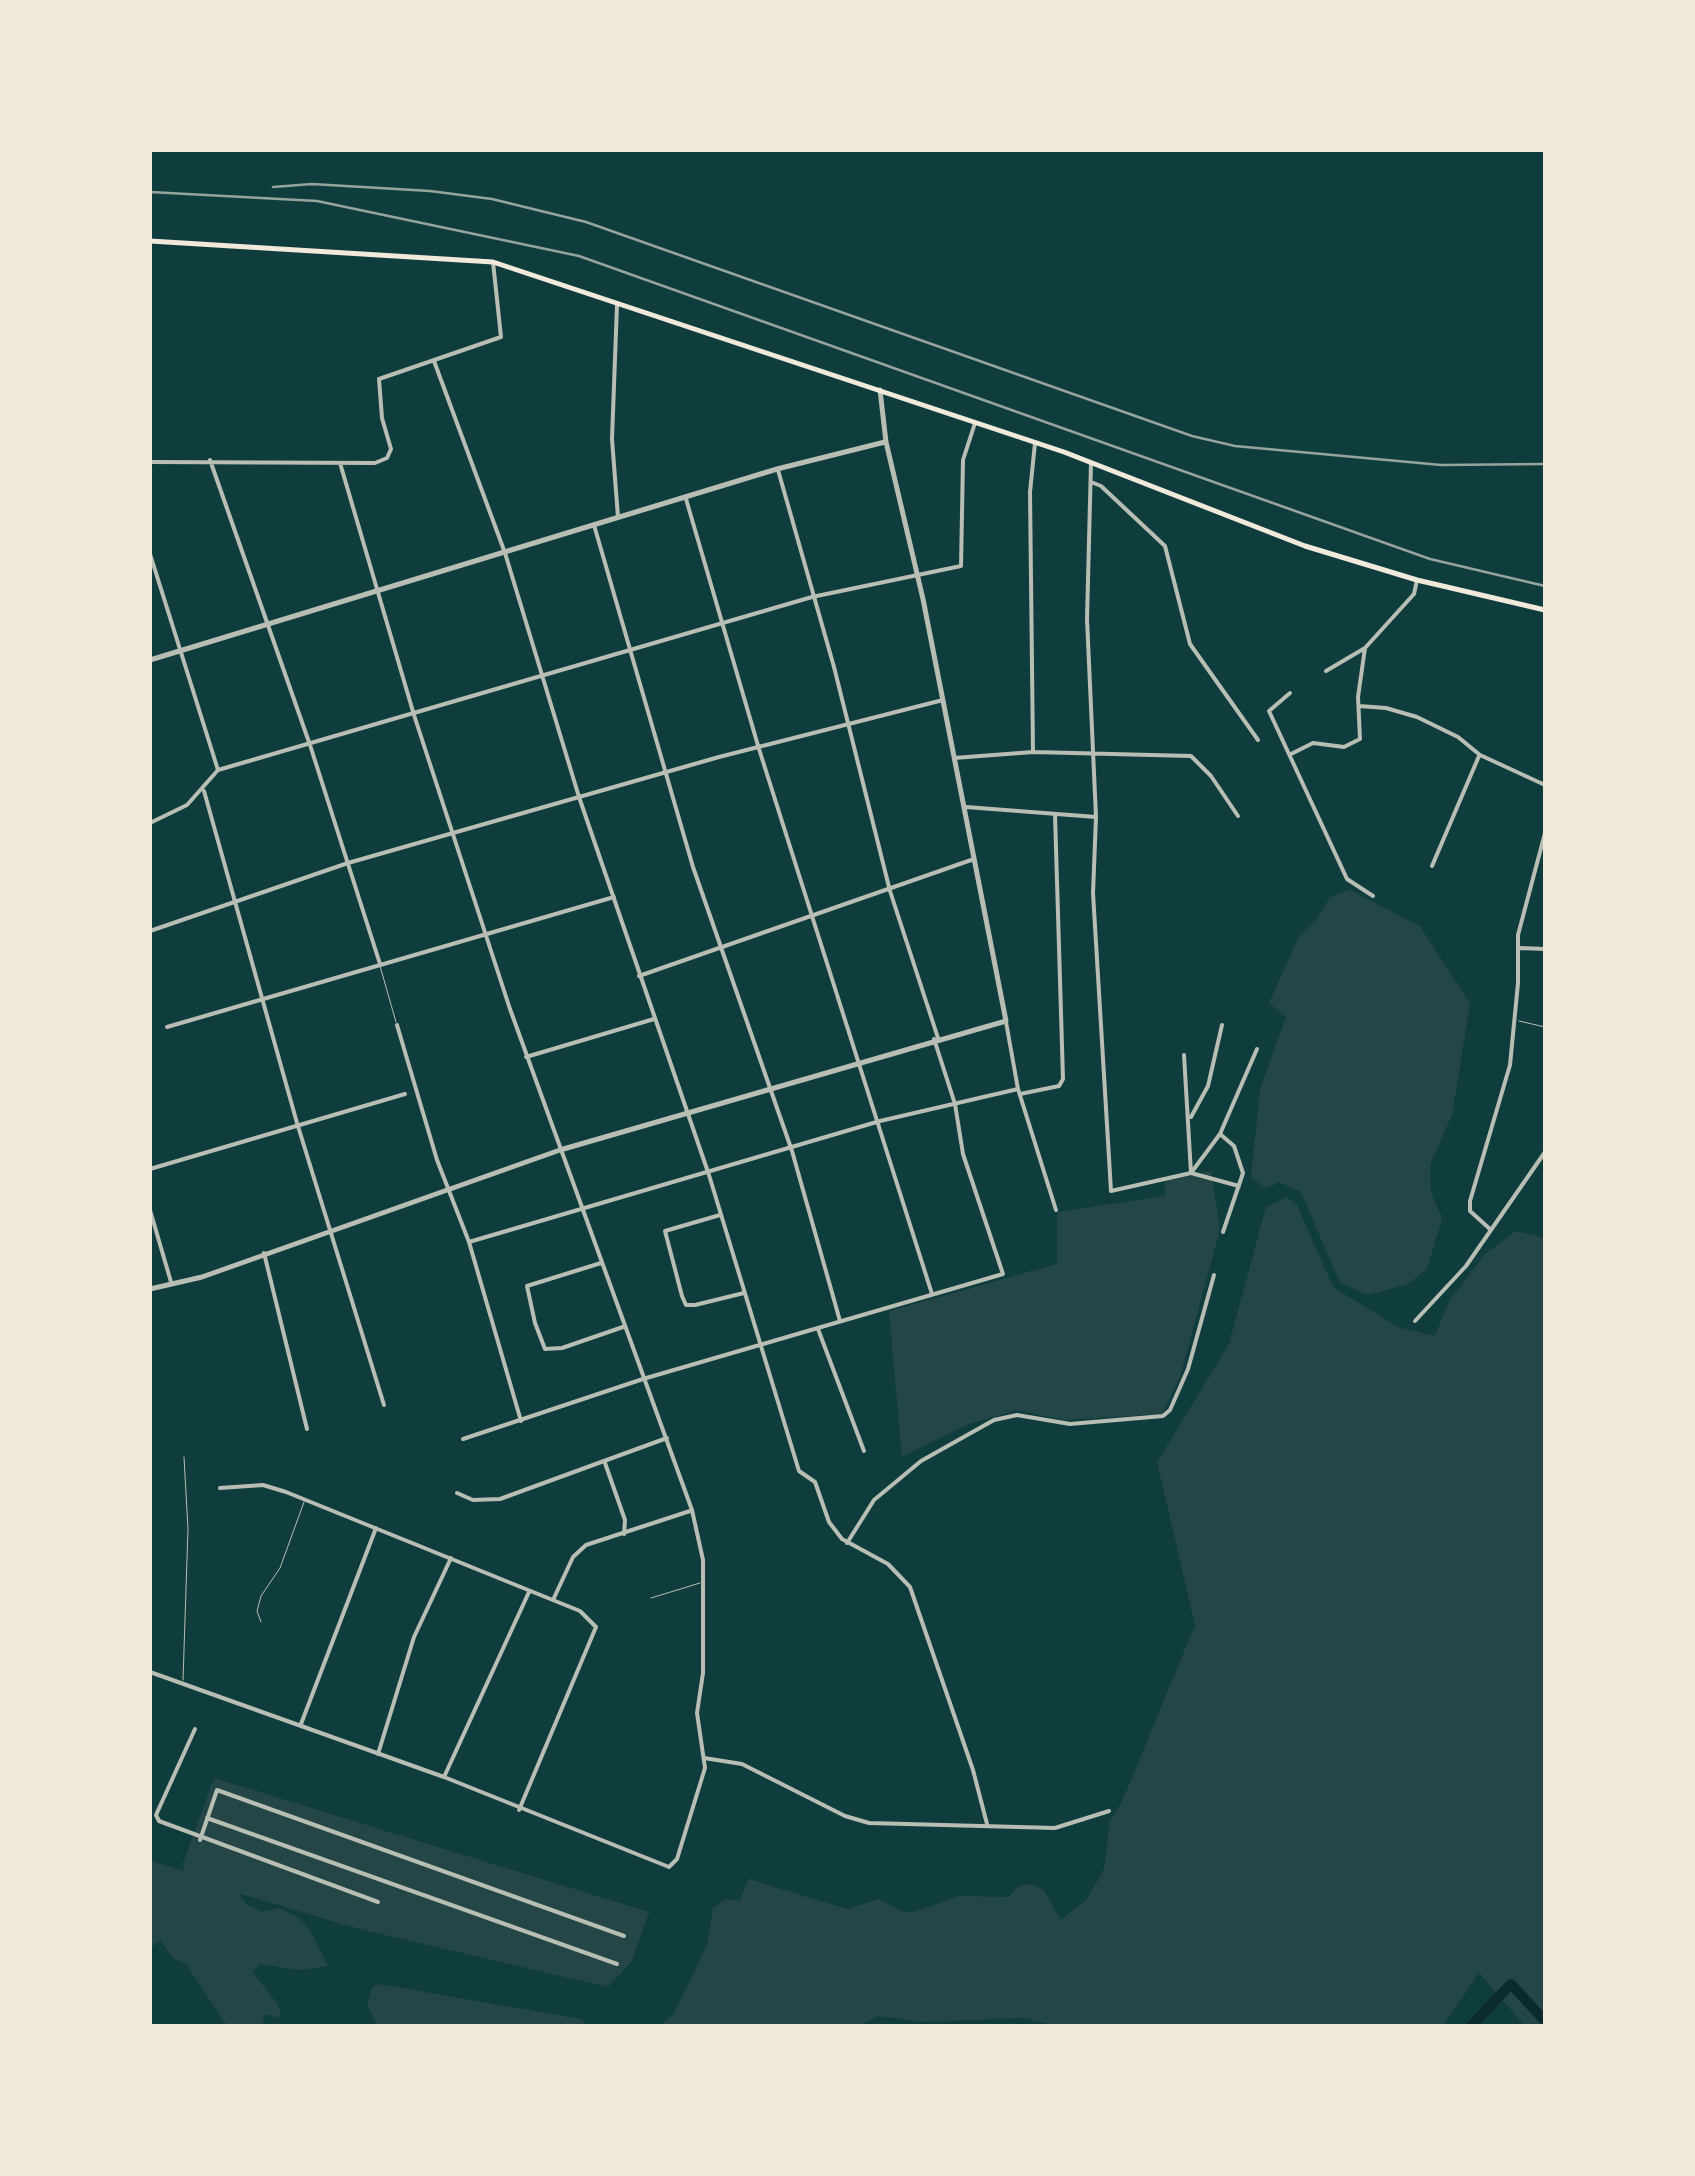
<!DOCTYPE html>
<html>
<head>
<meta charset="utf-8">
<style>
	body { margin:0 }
	#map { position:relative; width:1695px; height:2176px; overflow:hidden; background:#0f3d3e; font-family:"Sofia Sans Condensed",sans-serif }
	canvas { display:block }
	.frame { position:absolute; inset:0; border:152px solid #f1e9da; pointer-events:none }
</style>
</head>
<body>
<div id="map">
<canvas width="1695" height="2176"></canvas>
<div class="frame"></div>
</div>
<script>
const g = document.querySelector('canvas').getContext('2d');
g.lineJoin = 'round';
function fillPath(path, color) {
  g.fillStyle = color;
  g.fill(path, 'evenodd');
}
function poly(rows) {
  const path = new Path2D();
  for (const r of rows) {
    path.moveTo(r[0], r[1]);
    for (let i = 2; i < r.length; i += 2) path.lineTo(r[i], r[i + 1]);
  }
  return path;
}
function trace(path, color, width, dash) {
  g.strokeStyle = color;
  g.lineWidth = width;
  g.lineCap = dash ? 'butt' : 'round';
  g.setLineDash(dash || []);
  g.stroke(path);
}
fillPath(poly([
	[1350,890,1420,926,1470,1004,1452,1115,1430,1165,1431,1193,1442,1218,1427,1269,1408,1284,1368,1295,1340,1283,1301,1192,1279,1182,1265,1188,1251,1177,1260,1089,1286,1017,1269,1003,1298,938,1317,919,1330,897],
	[1211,1171,1220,1230,1180,1377,1162,1414,1064,1420,1017,1410,969,1424,902,1457,889,1311,1057,1264,1057,1212,1165,1196,1165,1181],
	[1287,1197,1297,1205,1333,1287,1398,1327,1435,1336,1449,1301,1485,1254,1516,1231,1545,1238,1545,2026,1525,2026,1479,1973,1443,2026,1056,2026,1023,2018,920,2022,878,2016,859,2026,659,2026,674,2014,707,1944,713,1908,726,1899,739,1901,749,1879,847,1909,879,1899,902,1911,914,1912,959,1896,1009,1897,1018,1886,1031,1884,1044,1890,1061,1920,1086,1900,1104,1870,1110,1820,1122,1802,1195,1625,1157,1462,1229,1344,1266,1207],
	[214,1778,649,1912,632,1961,608,1987,355,1928,238,1893,246,1904,262,1912,279,1908,295,1916,309,1928,328,1966,300,1970,259,1964,253,1973,277,2003,282,2018,264,2014,263,2026,227,2026,186,1964,173,1958,160,1940,150,1948,150,1860,184,1871,183,1864],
	[379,1984,581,2019,587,2025,378,2026,367,2005,372,1987]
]), '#244646');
trace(poly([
	[1471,2026,1511,1984,1545,2021]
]), '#0a2a2b', 10);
trace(poly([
	[380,966,396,1022],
	[1519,1021,1545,1027],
	[651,1598,700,1583],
	[261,1622,257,1611,261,1596,280,1568,304,1502],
	[183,1680,188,1529,184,1457]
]), '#b8beb3', 1);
trace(poly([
	[617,305,612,439,618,517],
	[434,361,505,553,579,797,709,1175,799,1471,815,1482,829,1522,842,1539,888,1564,910,1587,973,1770,987,1824],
	[210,460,310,745,380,964],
	[150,462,375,463,387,458,391,449,382,418,379,379,501,337,493,262],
	[1091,463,1087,619,1096,817,1093,893,1111,1191,1191,1173,1239,1186],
	[778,470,834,667,890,891,938,1038],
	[1091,482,1101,486,1165,546,1190,644,1258,740],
	[686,499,759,749,932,1294],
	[594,525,693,867,792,1151,840,1321],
	[150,554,218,770],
	[1326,671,1365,648,1414,594,1417,580],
	[1290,693,1269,711,1347,879,1373,896],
	[1359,706,1386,708,1417,717,1458,737,1480,755,1545,785],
	[1033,752,1030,492,1035,443],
	[1291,754,1313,743,1344,747,1360,739,1358,697,1365,648],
	[954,758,1033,752,1191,756,1211,776,1238,816],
	[204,791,297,1123,384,1405],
	[966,807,1096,817],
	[150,823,187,805,218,770,812,597,961,566,963,460,975,423],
	[1432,866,1479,756],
	[150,931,348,863,719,757,943,700],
	[1520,948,1545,949],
	[639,976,974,859],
	[1006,1022,1018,1089,1056,1210],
	[397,1025,437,1160,469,1242,521,1421],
	[167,1027,614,897],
	[1184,1055,1191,1173],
	[526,1057,654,1019],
	[1020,1094,1059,1086,1063,1079,1055,815],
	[1191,1117,1208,1086,1222,1025],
	[1220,1134,1234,1146,1243,1173,1223,1232],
	[150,1169,405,1094],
	[1191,1173,1220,1134,1257,1049],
	[150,1210,171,1282],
	[720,1215,665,1231,682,1296,686,1305,695,1305,744,1293],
	[1491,1230,1470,1211,1470,1201,1510,1065,1518,983,1518,935,1545,833],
	[469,1242,880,1121,1018,1089],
	[264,1253,307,1429],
	[601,1263,527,1286,535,1323,545,1349,562,1348,623,1327],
	[1415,1321,1466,1266,1545,1152],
	[818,1329,864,1451],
	[463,1439,643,1379,1003,1274,963,1154,955,1104,934,1039],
	[605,1463,625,1520,624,1534],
	[220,1488,263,1485,286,1492,580,1611,596,1627,519,1810],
	[457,1493,473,1500,500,1499,667,1438],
	[847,1543,874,1500,921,1461,994,1420,1017,1415,1070,1424,1163,1416,1170,1410,1188,1369,1214,1275],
	[553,1600,573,1557,586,1545,690,1511],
	[150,1672,444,1777,669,1867,677,1859,705,1768,697,1713,703,1673,703,1560,692,1510,510,1009,414,715,340,463],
	[301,1724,376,1528],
	[195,1729,156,1815,159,1821,378,1902],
	[378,1754,414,1637,451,1558],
	[704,1758,742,1764,845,1816,869,1823,1055,1828,1109,1811],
	[444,1777,529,1592],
	[207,1818,617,1964],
	[200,1840,217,1790,624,1936]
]), '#b8beb3', 4);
trace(poly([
	[150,660,777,469,885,442],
	[150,1289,202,1277,560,1150,1006,1021,923,599,886,442,880,390]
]), '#b8beb3', 5);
trace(poly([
	[150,241,493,262,1064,452,1305,546,1417,580,1545,610]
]), '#f1e9da', 5);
trace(poly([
	[273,187,312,184,430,191,492,199,586,222,1192,436,1235,446,1441,465,1545,464],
	[150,192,317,201,579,256,1430,559,1545,586]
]), '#97a49c', 2.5);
</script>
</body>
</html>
